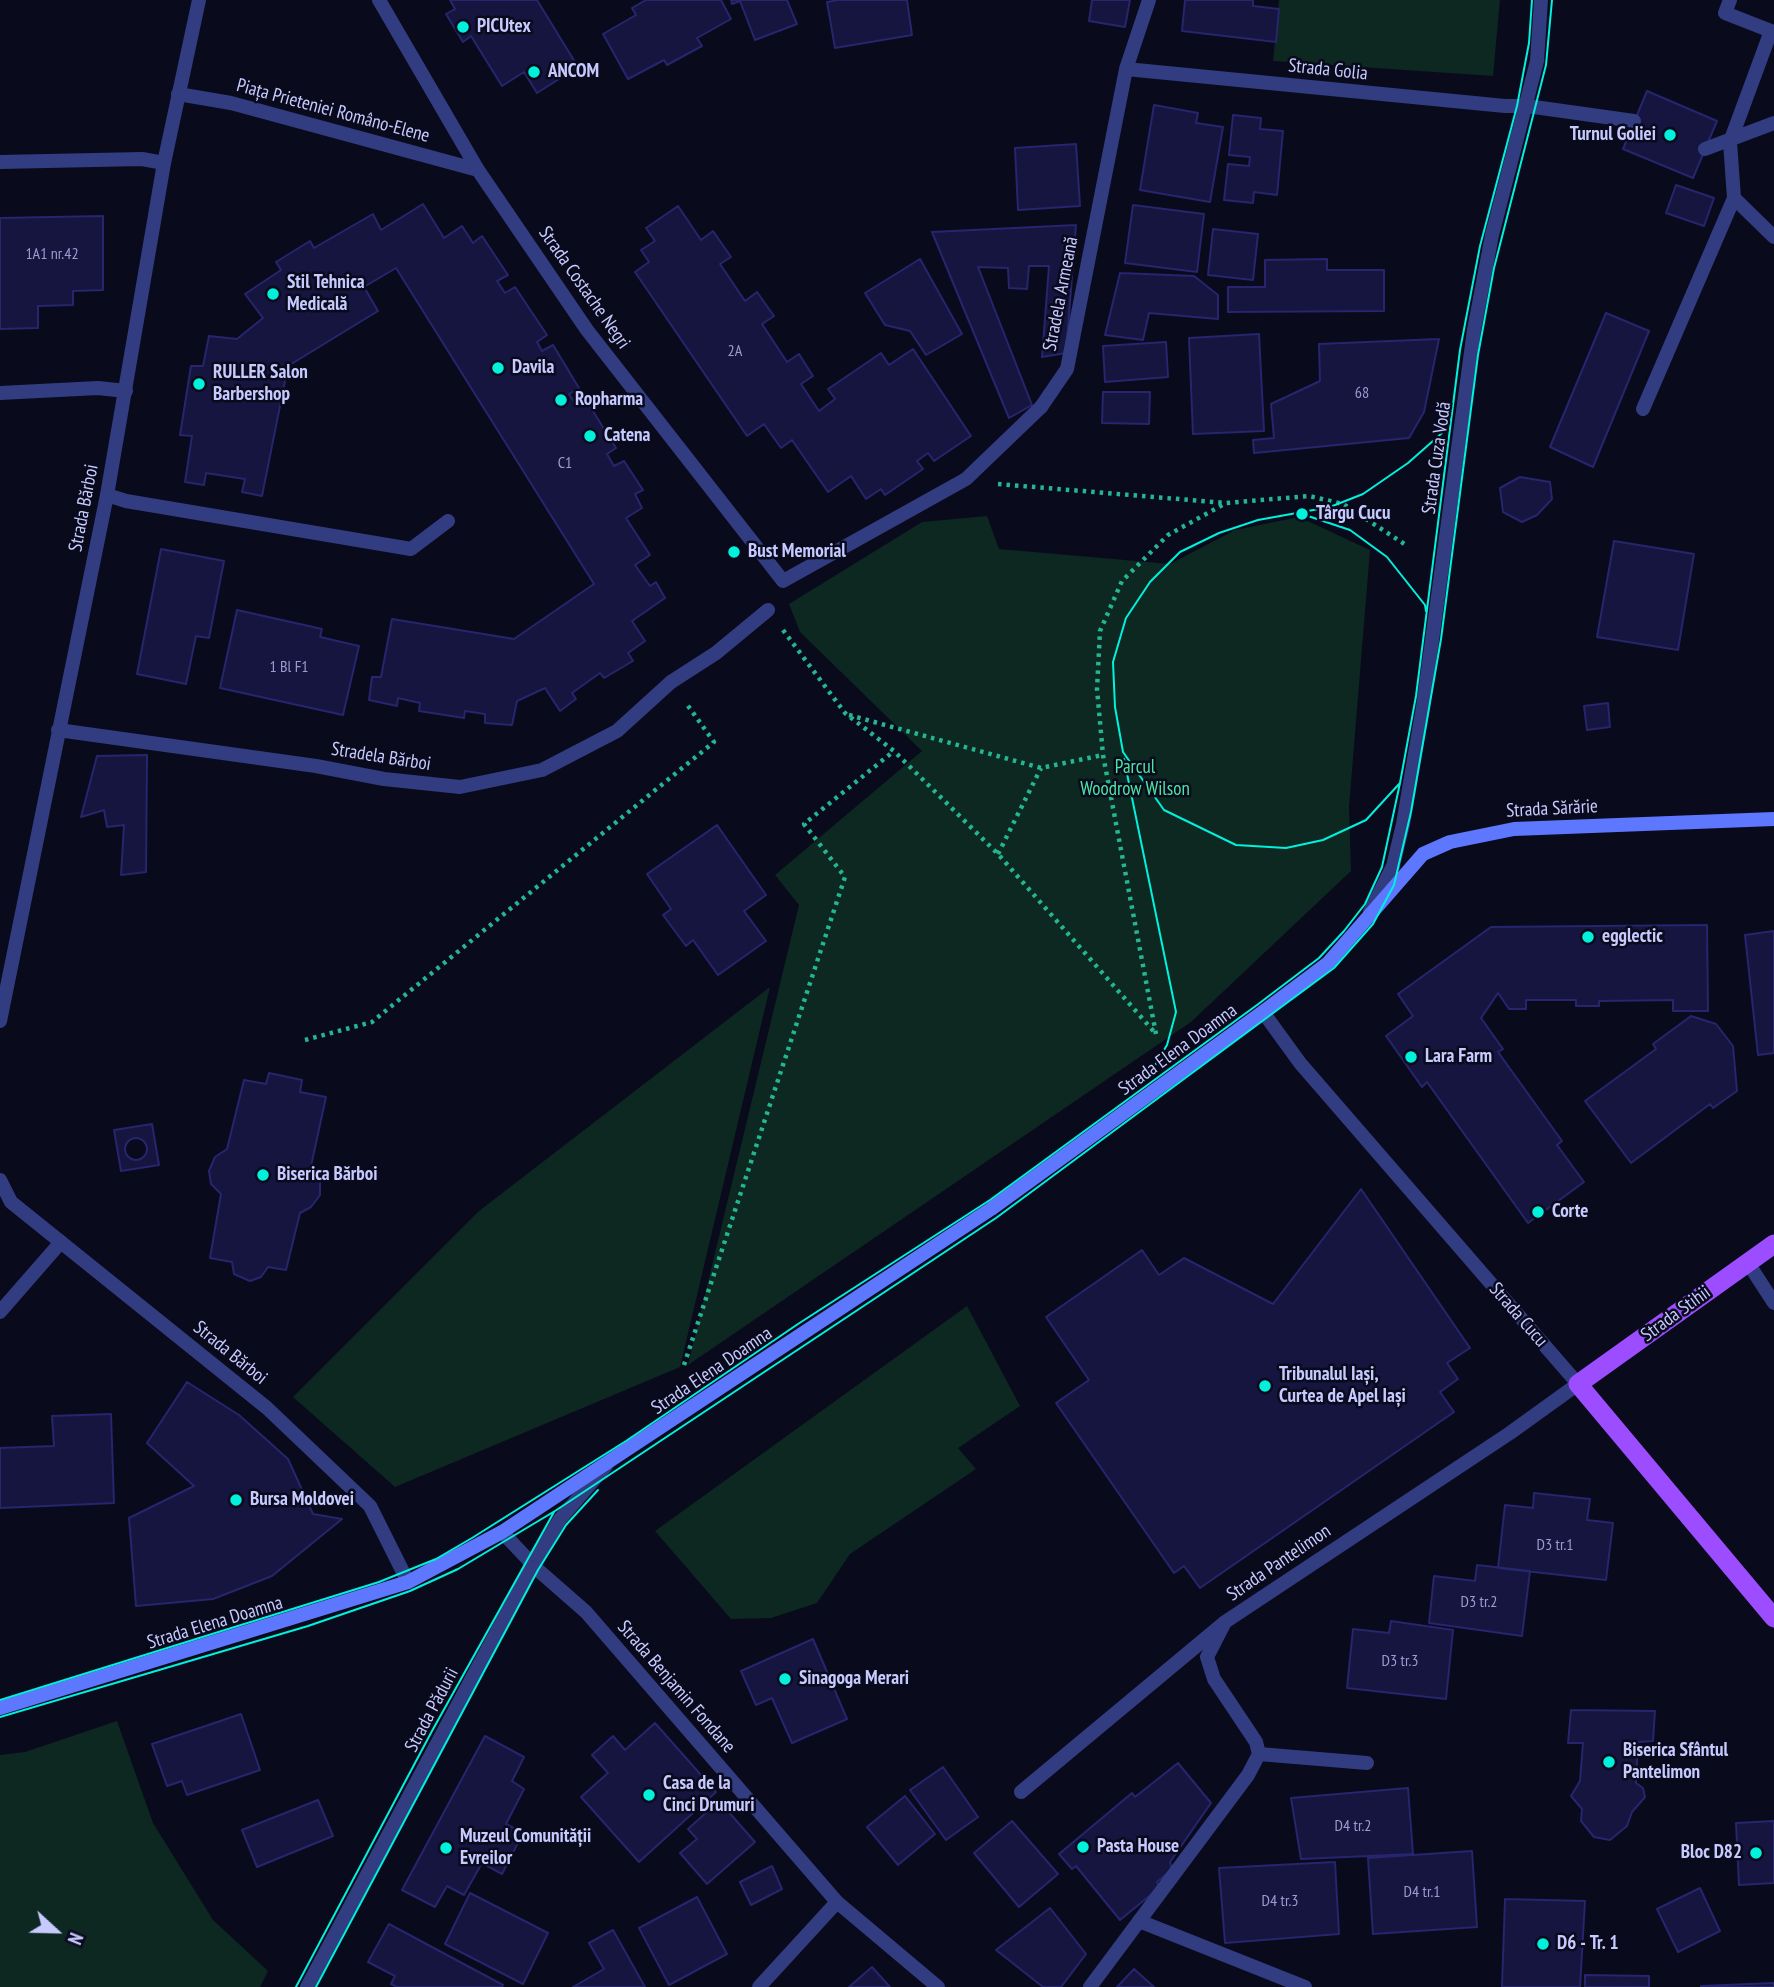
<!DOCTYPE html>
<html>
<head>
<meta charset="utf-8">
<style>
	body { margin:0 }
	#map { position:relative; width:1774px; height:1987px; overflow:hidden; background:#0a0a1d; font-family:"PT Sans Narrow",sans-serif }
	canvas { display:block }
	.north { position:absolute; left:21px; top:1896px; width:70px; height:70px; -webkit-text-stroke:5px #0a0a1d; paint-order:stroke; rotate:112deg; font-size:19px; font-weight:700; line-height:28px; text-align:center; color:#c6caff }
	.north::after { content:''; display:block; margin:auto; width:24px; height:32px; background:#c6caff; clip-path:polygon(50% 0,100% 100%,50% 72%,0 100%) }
</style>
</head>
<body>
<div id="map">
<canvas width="1774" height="1987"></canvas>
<div class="north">N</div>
</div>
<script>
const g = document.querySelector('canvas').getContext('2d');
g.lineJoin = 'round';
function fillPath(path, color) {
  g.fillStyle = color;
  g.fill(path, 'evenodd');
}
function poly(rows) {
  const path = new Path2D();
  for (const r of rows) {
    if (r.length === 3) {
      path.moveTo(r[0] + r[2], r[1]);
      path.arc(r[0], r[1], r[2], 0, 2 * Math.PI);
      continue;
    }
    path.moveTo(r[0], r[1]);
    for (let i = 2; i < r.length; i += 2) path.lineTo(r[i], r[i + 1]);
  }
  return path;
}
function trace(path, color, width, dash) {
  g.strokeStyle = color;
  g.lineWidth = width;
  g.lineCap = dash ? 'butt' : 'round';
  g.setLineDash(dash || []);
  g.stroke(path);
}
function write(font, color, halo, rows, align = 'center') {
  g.font = font + ' "PT Sans Narrow",sans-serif';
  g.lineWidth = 5;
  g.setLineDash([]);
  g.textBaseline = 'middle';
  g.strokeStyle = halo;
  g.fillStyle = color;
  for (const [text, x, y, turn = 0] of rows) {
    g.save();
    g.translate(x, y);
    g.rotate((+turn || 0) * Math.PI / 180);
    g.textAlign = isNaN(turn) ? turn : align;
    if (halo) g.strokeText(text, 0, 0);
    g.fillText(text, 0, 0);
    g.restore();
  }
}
fillPath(poly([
	[1279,0,1500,0,1493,76,1273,61],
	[987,516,999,549,1170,564,1235,530,1299,517,1370,550,1349,807,1351,871,1191,1022,688,1365,799,905,775,875,922,751,800,632,789,604,922,522],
	[770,987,680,1367,395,1487,293,1397,479,1211],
	[967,1306,1020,1406,958,1448,976,1469,850,1554,817,1603,771,1618,731,1619,655,1531],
	[117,1721,153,1823,213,1920,268,1971,260,1987,0,1987,0,1755,25,1752]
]), '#0d2721');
const building = poly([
	[450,0,537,0,578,67,537,93,524,72,502,86,471,36,463,42,446,14,455,9,450,0],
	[646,0,721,0,731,19,697,38,702,46,667,65,664,60,628,79,603,34,636,15,632,8,646,0],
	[731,0,787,0,797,24,755,40,740,1,732,4,731,0],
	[838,0,907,0,912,35,835,48,827,2,838,0],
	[1092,0,1130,0,1125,27,1089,21,1092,0],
	[1185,0,1253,0,1253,6,1279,9,1276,42,1182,31,1185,0],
	[1647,91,1717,121,1693,178,1623,149,1647,91],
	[1154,105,1198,113,1196,123,1223,127,1210,202,1140,190,1154,105],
	[1233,115,1261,118,1260,129,1283,131,1277,195,1254,192,1253,203,1224,200,1228,164,1249,166,1250,157,1229,155,1233,115],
	[1076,144,1080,206,1018,210,1015,148,1076,144],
	[1676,185,1714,198,1704,226,1666,213,1676,185],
	[423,204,444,238,462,226,473,243,482,236,508,275,497,281,505,293,515,287,547,335,537,342,542,351,553,345,579,388,569,394,577,406,586,400,616,448,607,454,614,466,624,461,643,490,635,494,642,508,626,518,650,555,635,565,650,586,656,582,665,598,632,621,645,641,628,653,633,661,604,678,600,673,572,693,576,699,560,711,545,688,517,701,512,725,485,723,485,714,465,711,464,718,419,711,420,703,398,698,397,706,369,700,372,677,381,677,392,619,514,639,594,584,396,268,364,287,378,311,288,366,262,496,242,492,245,479,206,473,204,485,185,482,192,436,180,435,191,366,203,366,209,336,237,339,263,318,245,294,281,270,276,262,310,241,314,248,373,214,381,230,423,204],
	[1133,205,1204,214,1197,272,1125,263,1133,205],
	[678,206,701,240,713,231,731,257,720,264,745,301,757,292,774,316,762,324,787,362,799,354,813,376,801,384,819,411,835,399,828,389,881,353,889,365,913,349,971,436,934,461,928,453,917,461,923,469,885,495,881,489,866,499,851,476,828,492,792,440,781,448,764,424,747,436,635,272,649,262,641,250,655,241,646,228,678,206],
	[103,216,103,290,73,291,73,305,38,306,38,328,0,329,0,218,103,216],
	[1076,225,1066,353,1042,357,1049,266,1029,266,1027,289,1009,288,1008,268,978,267,1032,405,1009,418,932,232,1076,225],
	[1213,229,1258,234,1253,280,1208,275,1213,229],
	[920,259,962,334,926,355,910,331,885,325,865,293,920,259],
	[1327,259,1327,270,1384,270,1384,311,1228,312,1228,287,1265,287,1265,260,1327,259],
	[1120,273,1194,276,1218,295,1218,319,1149,313,1143,340,1105,335,1120,273],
	[1606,313,1649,331,1593,467,1550,447,1606,313],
	[1259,334,1264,431,1193,434,1189,338,1259,334],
	[1439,339,1424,412,1409,438,1254,453,1253,440,1274,438,1271,404,1320,381,1319,344,1439,339],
	[1166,342,1168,377,1105,382,1103,346,1166,342],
	[1103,392,1150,392,1149,424,1102,423,1103,392],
	[1520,477,1550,482,1552,499,1537,515,1522,522,1503,512,1500,488,1520,477],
	[1614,541,1694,554,1678,650,1597,637,1614,541],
	[161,549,224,561,209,638,196,636,186,684,137,674,161,549],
	[237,610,322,629,320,637,359,646,343,715,220,688,237,610],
	[1608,703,1610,727,1587,730,1584,706,1608,703],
	[147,755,146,872,121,875,124,825,107,827,104,810,81,817,97,756,147,755],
	[717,825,766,895,744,911,766,941,718,975,693,940,686,946,663,915,671,909,647,874,717,825],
	[1707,925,1708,1011,1673,1011,1673,1000,1599,1001,1599,1006,1576,1006,1576,1000,1526,1000,1526,1009,1509,1009,1498,993,1481,1018,1503,1049,1498,1052,1562,1141,1557,1145,1584,1182,1528,1223,1427,1082,1422,1087,1386,1036,1413,1016,1398,994,1491,927,1707,925],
	[1774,931,1774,1053,1758,1055,1745,935,1774,931],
	[1691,1016,1716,1024,1733,1046,1737,1091,1713,1108,1710,1104,1631,1163,1585,1101,1656,1049,1653,1044,1691,1016],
	[269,1073,302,1080,300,1092,326,1097,311,1166,320,1179,320,1195,311,1207,300,1213,286,1270,268,1267,261,1277,250,1281,234,1274,232,1262,210,1258,221,1194,211,1184,209,1171,215,1157,227,1149,244,1080,266,1084,269,1073],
	[152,1124,159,1165,121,1171,114,1130,152,1124],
	[136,1149,11],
	[1361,1189,1470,1348,1447,1363,1458,1379,1440,1392,1454,1412,1200,1588,1184,1566,1174,1573,1056,1403,1089,1380,1046,1317,1142,1250,1159,1275,1184,1258,1273,1304,1361,1189],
	[187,1382,239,1415,288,1459,313,1514,342,1519,272,1576,213,1599,136,1606,129,1518,194,1486,147,1443,187,1382],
	[111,1414,114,1503,0,1508,0,1448,54,1446,52,1416,111,1414],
	[1534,1493,1590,1499,1587,1520,1613,1523,1606,1580,1498,1568,1505,1505,1533,1508,1534,1493],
	[1477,1565,1530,1571,1522,1636,1429,1623,1434,1576,1475,1581,1477,1565],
	[1391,1621,1453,1630,1446,1699,1347,1688,1353,1629,1389,1633,1391,1621],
	[813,1639,847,1719,792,1743,772,1698,756,1705,741,1671,813,1639],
	[1571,1710,1655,1711,1653,1741,1638,1742,1636,1783,1643,1788,1645,1797,1632,1812,1627,1826,1610,1840,1594,1837,1581,1821,1582,1809,1571,1796,1580,1781,1583,1743,1568,1743,1571,1710],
	[241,1714,260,1770,187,1795,182,1781,167,1786,152,1744,241,1714],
	[655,1723,716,1792,639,1862,581,1797,608,1773,592,1755,613,1736,625,1750,655,1723],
	[485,1736,524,1757,512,1781,524,1789,506,1824,523,1833,502,1874,482,1863,464,1895,447,1886,435,1907,402,1890,485,1736],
	[1178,1763,1211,1803,1170,1862,1172,1869,1157,1882,1159,1888,1120,1920,1076,1866,1072,1869,1059,1854,1132,1793,1135,1797,1178,1763],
	[943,1767,978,1817,946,1840,910,1790,943,1767],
	[1408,1788,1413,1854,1301,1859,1291,1798,1408,1788],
	[905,1796,935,1834,898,1865,867,1827,905,1796],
	[318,1800,333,1836,257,1867,242,1830,318,1800],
	[719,1801,755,1842,707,1884,680,1853,697,1839,688,1829,719,1801],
	[1012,1821,1058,1874,1019,1907,974,1853,1012,1821],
	[1774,1821,1774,1883,1739,1885,1736,1823,1774,1821],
	[1472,1851,1477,1927,1373,1934,1368,1858,1472,1851],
	[1335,1862,1339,1934,1225,1943,1219,1868,1335,1862],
	[772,1866,782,1889,751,1905,740,1882,772,1866],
	[1700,1888,1720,1931,1678,1952,1657,1909,1700,1888],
	[470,1893,548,1933,523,1984,445,1944,470,1893],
	[697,1897,727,1954,669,1985,639,1928,697,1897],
	[1505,1899,1585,1901,1580,1987,1502,1987,1505,1899],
	[1050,1908,1086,1954,1061,1987,1043,1987,996,1950,1050,1908],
	[389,1924,503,1985,502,1987,397,1987,391,1984,395,1976,368,1962,389,1924],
	[613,1930,645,1987,573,1987,604,1969,589,1943,613,1930],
	[872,1967,890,1987,849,1987,872,1967],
	[1134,1969,1154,1987,1117,1987,1134,1969],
	[1585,1975,1649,1976,1649,1987,1585,1987,1585,1975],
	[1774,1983,1774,1987,1701,1987,1701,1986,1774,1983]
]);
fillPath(building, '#15153f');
trace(building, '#26256d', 2);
trace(poly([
	[998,484,1226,503,1309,496,1343,504,1406,545],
	[783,630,845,713,894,751,998,854,1156,1034],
	[849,715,1041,768,1103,755],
	[998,854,1041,768],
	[1156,1034,1103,755,1097,689,1100,631,1122,581,1168,535,1226,503],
	[305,1040,372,1022,714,742,686,703],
	[684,1365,845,877,804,824,894,751]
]), '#24b591', 4.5, [3.5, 5]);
trace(poly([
	[1730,0,1725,13,1771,31,1730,142,1734,198,1774,237],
	[1527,106,1634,121],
	[1705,149,1774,123],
	[0,162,142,159,164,163],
	[0,393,98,388,126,391],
	[1643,409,1734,198],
	[107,495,126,501,411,549,448,521],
	[671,682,716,653,768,610],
	[0,1312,61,1242],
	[1021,1792,1224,1623],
	[1139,1921,1305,1987]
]), '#313d80', 14);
trace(poly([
	[379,0,478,170,587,330,783,581,966,479,1041,407],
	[178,94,231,103,478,170],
	[1259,1754,1367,1763]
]), '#313d80', 14);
trace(poly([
	[1126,69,1505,106,1527,106],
	[1041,407,1067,369,1126,69,1149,0],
	[58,730,316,766,384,779,460,787,542,770,617,731,671,682],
	[1370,912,1393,866,1403,824,1423,707,1474,330,1492,235,1537,61,1541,0],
	[1748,1263,1774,1303],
	[502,1532,538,1570,586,1612,837,1902,938,1987],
	[307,1987,533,1564,560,1519,606,1466],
	[759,1987,837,1902],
	[1090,1987,1248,1775,1259,1754,1256,1742,1214,1679,1207,1657,1225,1622,1510,1433,1578,1384]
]), '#313d80', 14);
trace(poly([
	[1263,1012,1300,1063,1578,1384],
	[0,1021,107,495,164,163,199,0],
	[0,1180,11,1202,267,1408,370,1506,408,1582]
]), '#313d80', 14);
trace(poly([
	[0,1708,408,1582,502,1532,991,1209,1263,1012,1328,963,1423,854,1450,842,1514,829,1774,819]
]), '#5d77ff', 14);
trace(poly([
	[1774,1244,1578,1384,1774,1618]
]), '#9b4dff', 19);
trace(poly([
	[1302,514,1350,530,1387,557,1425,605,1426,611],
	[1124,759,1176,1012,1167,1045,1145,1082],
	[1400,783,1366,820,1323,840,1286,848,1236,845,1164,810,1123,752,1115,707,1113,662,1126,618,1150,582,1180,552,1219,533,1258,520,1330,507,1363,494,1408,463,1442,433,1446,418],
	[0,1700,379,1582,436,1559,472,1538,626,1441,798,1324,990,1200,1257,1005,1319,958,1344,931,1365,904,1382,867,1400,783,1416,696,1460,350,1480,246,1517,106,1529,43,1532,0],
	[0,1717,308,1626,410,1591,458,1569,555,1511,996,1218,1334,968,1373,924,1394,885,1411,812,1441,639,1478,355,1494,268,1546,65,1552,0],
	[296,1987,432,1731,554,1512],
	[316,1987,538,1570,566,1525,598,1490]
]), '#00f1dc', 2);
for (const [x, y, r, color] of [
	[463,27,7,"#00f1dc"],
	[534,72,7,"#00f1dc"],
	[1670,135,7,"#00f1dc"],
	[273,294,7,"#00f1dc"],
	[498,368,7,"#00f1dc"],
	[199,384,7,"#00f1dc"],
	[561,400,7,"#00f1dc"],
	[590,436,7,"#00f1dc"],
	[1302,514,7,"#00f1dc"],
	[734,552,7,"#00f1dc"],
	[1588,937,7,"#00f1dc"],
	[1411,1057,7,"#00f1dc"],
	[263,1175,7,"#00f1dc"],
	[1538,1212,7,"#00f1dc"],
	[1265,1386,7,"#00f1dc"],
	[236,1500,7,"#00f1dc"],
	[785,1679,7,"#00f1dc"],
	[1609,1762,7,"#00f1dc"],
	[649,1795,7,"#00f1dc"],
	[1083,1847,7,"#00f1dc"],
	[446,1848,7,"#00f1dc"],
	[1756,1853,7,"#00f1dc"],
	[1543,1944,7,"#00f1dc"]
]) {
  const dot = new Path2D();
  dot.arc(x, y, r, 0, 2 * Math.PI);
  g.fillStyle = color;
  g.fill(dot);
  trace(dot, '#0a0a1d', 2.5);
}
write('16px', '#9a9dcf', null, [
	["1A1 nr.42",52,254],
	["2A",735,351],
	["68",1362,393],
	["C1",565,463],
	["1 Bl F1",289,667],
	["D3 tr.1",1555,1545],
	["D3 tr.2",1479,1602],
	["D3 tr.3",1400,1661],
	["D4 tr.2",1353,1826],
	["D4 tr.1",1422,1892],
	["D4 tr.3",1280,1901]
]);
write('bold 19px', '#c6caff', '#0a0a1d', [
	["PICUtex",477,27],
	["ANCOM",548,72],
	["Turnul Goliei",1656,135,"right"],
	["Stil Tehnica",287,283],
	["Medicală",287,305],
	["Davila",512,368],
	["RULLER Salon",213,373],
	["Barbershop",213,395],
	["Ropharma",575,400],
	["Catena",604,436],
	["Târgu Cucu",1316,514],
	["Bust Memorial",748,552],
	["egglectic",1602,937],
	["Lara Farm",1425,1057],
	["Biserica Bărboi",277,1175],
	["Corte",1552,1212],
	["Tribunalul Iași,",1279,1375],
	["Curtea de Apel Iași",1279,1397],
	["Bursa Moldovei",250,1500],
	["Sinagoga Merari",799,1679],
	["Biserica Sfântul",1623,1751],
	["Pantelimon",1623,1773],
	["Casa de la",663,1784],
	["Cinci Drumuri",663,1806],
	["Muzeul Comunității",460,1837],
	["Evreilor",460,1859],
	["Pasta House",1097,1847],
	["Bloc D82",1742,1853,"right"],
	["D6 - Tr. 1",1557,1944]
], 'left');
write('19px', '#c6caff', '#0a0a1d', [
	["Strada Golia",1328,70,6],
	["Piața Prieteniei Româno-Elene",333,111,15],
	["Strada Costache Negri",584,288,55],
	["Stradela Armeană",1061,294,-79],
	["Strada Cuza Vodă",1437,458,-82],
	["Strada Bărboi",84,508,-79],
	["Stradela Bărboi",381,757,9],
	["Strada Sărărie",1552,809,-3],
	["Strada Elena Doamna",1178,1050,-36],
	["Strada Stihii",1676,1314,-36],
	["Strada Cucu",1518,1315,49],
	["Strada Bărboi",230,1353,39],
	["Strada Elena Doamna",712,1371,-34],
	["Strada Pantelimon",1279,1563,-34],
	["Strada Elena Doamna",215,1623,-17],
	["Strada Benjamin Fondane",676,1687,49],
	["Strada Pădurii",432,1710,-62]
]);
write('19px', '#4be7a2', '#0a0a1d', [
	["Parcul",1135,768],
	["Woodrow Wilson",1135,790]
]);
</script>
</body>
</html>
